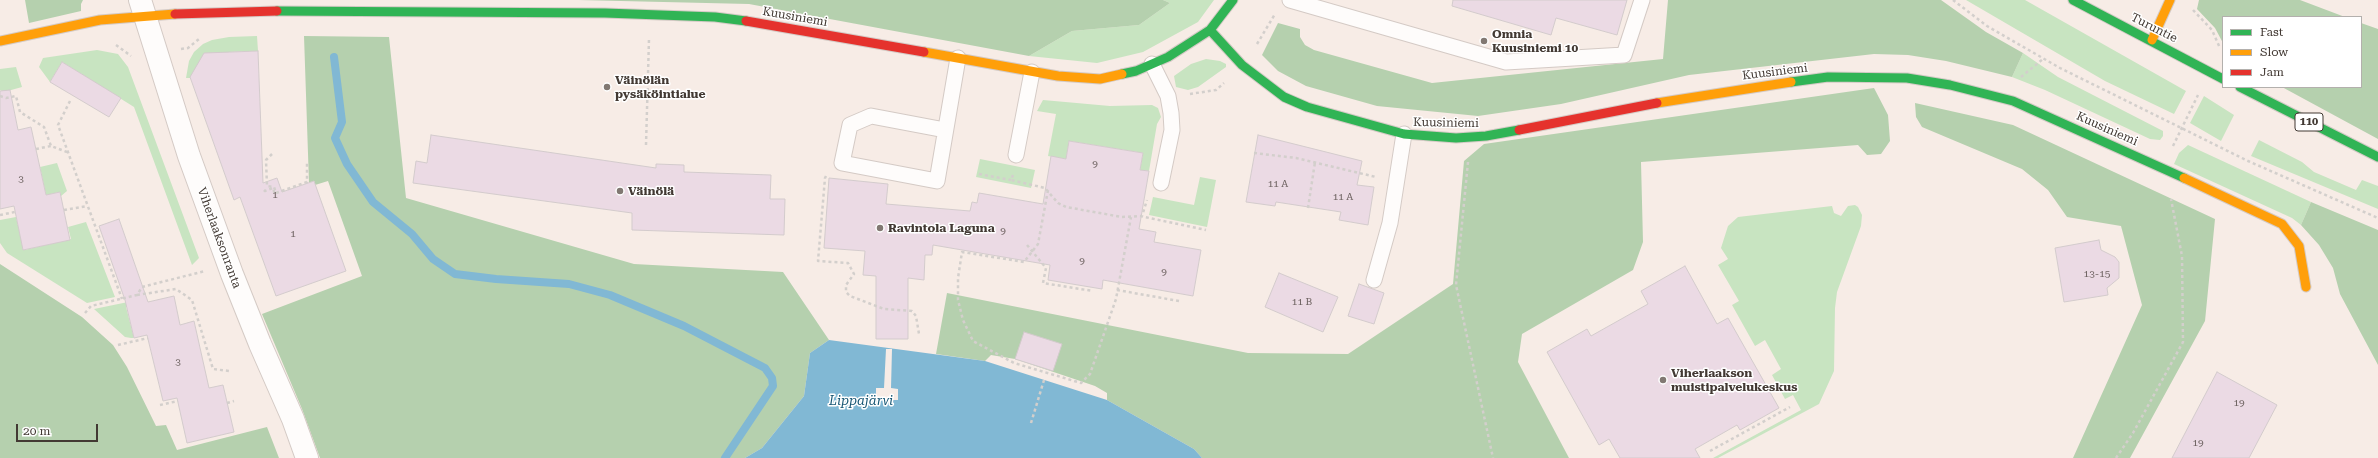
<!DOCTYPE html>
<html>
<head>
<meta charset="utf-8">
<style>
	body { margin:0 }
	#map { position:relative; width:2378px; height:458px; overflow:hidden; background:#f7ece6; font-family:"Roboto Serif",serif }
	canvas { display:block }
	.legend { position:absolute; left:2222px; top:16px; width:140px; height:72px; box-sizing:border-box; background:#fff; border:1px solid #b3b0ad; margin:0; padding:5px 7px; list-style:none; font-size:12px; color:#423933 }
	.legend li { display:flex; align-items:center; gap:8px; height:20px }
	.legend b { width:20px; border:1px solid #b3b0ad }
	.scale { position:absolute; left:16px; top:424px; width:82px; height:18px; box-sizing:border-box; border:2px solid #423933; border-top:0; padding-left:5px; font-size:12px; line-height:14px; white-space:nowrap; color:#423933; -webkit-text-stroke:3px #fff; paint-order:stroke }
</style>
</head>
<body>
<div id="map">
<canvas width="2378" height="458"></canvas>
<ul class="legend">
<li><b style="height:5px;background:#30b455"></b>Fast</li>
<li><b style="height:5px;background:#ff9f0a"></b>Slow</li>
<li><b style="height:5px;background:#e5322d"></b>Jam</li>
</ul>
<div class="scale">20 m</div>
</div>
<script>
const g = document.querySelector('canvas').getContext('2d');
g.lineJoin = 'round';
function fillPath(path, color) {
  g.fillStyle = color;
  g.fill(path, 'evenodd');
}
function poly(rows) {
  const path = new Path2D();
  for (const r of rows) {
    path.moveTo(r[0], r[1]);
    for (let i = 2; i < r.length; i += 2) path.lineTo(r[i], r[i + 1]);
  }
  return path;
}
function trace(path, color, width, dash) {
  g.strokeStyle = color;
  g.lineWidth = width;
  g.lineCap = dash ? 'butt' : 'round';
  g.setLineDash(dash || []);
  g.stroke(path);
}
function write(font, color, halo, rows, align = 'center') {
  g.font = font + ' "Roboto Serif",serif';
  g.lineWidth = 3;
  g.setLineDash([]);
  g.textBaseline = 'middle';
  g.strokeStyle = halo;
  g.fillStyle = color;
  for (const [text, x, y, turn = 0] of rows) {
    g.save();
    g.translate(x, y);
    g.rotate((+turn || 0) * Math.PI / 180);
    g.textAlign = isNaN(turn) ? turn : align;
    if (halo) g.strokeText(text, 0, 0);
    g.fillText(text, 0, 0);
    g.restore();
  }
}
fillPath(poly([
	[1163,0,1214,0,1198,22,1143,52,1097,63,1029,56,1072,31,1139,25,1170,3],
	[1966,0,2025,0,2186,91,2174,114,2105,81],
	[257,36,258,51,230,52,190,78,186,78,189,61,194,52,203,44,212,40,229,37],
	[97,50,118,54,128,67,199,258,192,265,134,107,62,62,50,82,39,67,43,58],
	[2023,53,2058,77,2163,131,2163,136,2160,140,2150,139,2045,90,2012,77],
	[1206,59,1220,61,1226,64,1226,67,1198,87,1188,90,1176,87,1174,76,1191,64],
	[16,67,22,87,4,92,0,90,0,69],
	[2204,96,2234,115,2221,141,2190,123],
	[1043,100,1110,106,1152,105,1158,108,1161,117,1157,124,1149,171,1140,170,1143,153,1069,141,1066,159,1048,156,1056,114,1037,111],
	[2259,140,2302,162,2314,172,2356,190,2362,180,2378,186,2378,209,2251,156],
	[2188,145,2311,202,2301,225,2292,218,2174,164,2179,153],
	[980,159,1035,170,1031,188,976,177],
	[57,163,67,191,61,196,60,192,46,195,40,167],
	[1200,177,1216,180,1207,227,1149,215,1153,197,1194,205],
	[1855,205,1858,207,1862,215,1861,226,1837,292,1835,308,1834,371,1819,404,1718,458,1713,458,1801,410,1793,395,1785,399,1772,375,1781,369,1765,340,1755,346,1732,305,1739,301,1718,265,1728,259,1721,248,1728,226,1738,217,1832,206,1834,213,1841,216,1848,206],
	[16,217,24,250,71,239,68,227,86,222,115,297,87,303,7,253,0,243,0,220],
	[128,302,129,306,126,307,134,338,131,338,125,337,94,309]
]), '#c8e4c1');
fillPath(poly([
	[25,0,83,0,81,4,81,11,29,23],
	[578,0,1163,0,1170,3,1139,25,1072,31,1029,56,749,4],
	[1668,0,1941,0,1986,32,2023,53,2012,77,1946,61,1908,55,1874,54,1689,75,1561,104,1478,116,1377,106,1306,86,1278,71,1262,55,1278,23,1300,29,1300,37,1305,45,1314,50,1432,83,1663,59],
	[2199,0,2300,0,2345,17,2223,17,2223,43,2215,28,2197,9],
	[2361,23,2378,29,2378,139,2282,87,2361,87],
	[304,36,389,37,406,198,634,264,783,272,829,340,810,353,804,396,762,448,745,458,320,458,302,409,262,314,362,276,328,181,315,185,314,181,309,183],
	[1874,88,1888,115,1890,141,1881,154,1867,155,1858,145,1641,162,1643,242,1633,270,1522,334,1518,362,1569,458,1202,458,1194,449,1107,400,1107,393,1095,386,1015,359,991,355,985,361,936,354,947,293,1248,353,1348,354,1453,284,1464,161,1484,144],
	[1915,103,2013,125,2215,219,2205,321,2130,458,2073,458,2142,305,2121,226,2067,217,2048,190,2022,169,1922,127,1916,117],
	[2311,202,2378,230,2378,365,2340,294,2333,268,2319,245,2301,225],
	[0,264,82,317,113,345,127,367,156,426,166,425,177,450,267,427,279,458,0,458]
]), '#b5d0ae');
fillPath(poly([
	[829,340,985,361,1107,400,1194,449,1202,458,745,458,762,448,804,396,810,353]
]), '#81b8d4');
fillPath(poly([
	[886,349,892,349,891,388,898,389,898,400,876,400,876,388,884,388]
]), '#f7ece6');
trace(poly([
	[334,57,342,122,335,138,347,164,373,202,412,234,433,259,455,274,496,279,569,284,610,295,684,326,765,368,772,378,773,386,725,458]
]), '#81b8d4', 8);
const building = poly([
	[1453,0,1627,0,1617,35,1556,18,1551,35,1452,6,1453,0],
	[258,51,263,183,277,178,282,192,314,181,346,271,276,296,240,197,234,200,190,77,204,53,258,51],
	[62,62,121,98,109,117,50,82,62,62],
	[10,90,18,130,31,127,46,195,60,192,70,240,23,250,14,206,0,209,0,91,10,90],
	[431,135,656,168,656,164,684,165,684,172,771,175,770,199,785,199,784,235,632,230,632,213,413,183,416,161,427,163,431,135],
	[1258,135,1362,161,1357,185,1374,187,1368,225,1339,220,1341,212,1276,202,1275,206,1246,202,1258,135],
	[1069,141,1143,153,1140,170,1149,171,1139,229,1156,232,1154,242,1201,250,1193,296,1103,280,1102,289,1048,280,1050,265,933,245,932,255,925,255,924,280,908,278,908,339,876,339,876,276,863,275,865,251,824,248,829,178,888,184,886,204,970,211,972,202,977,203,979,193,1043,204,1051,156,1066,159,1069,141],
	[119,219,148,302,174,296,180,325,194,321,209,388,223,385,234,432,187,443,177,398,163,401,147,335,134,338,125,300,99,226,119,219],
	[2099,240,2101,250,2115,257,2119,262,2119,278,2107,288,2108,295,2064,302,2055,248,2099,240],
	[1685,266,1717,324,1728,318,1779,408,1740,430,1737,425,1695,449,1700,458,1620,458,1609,439,1599,445,1547,352,1587,329,1591,336,1648,304,1641,291,1685,266],
	[1279,273,1338,297,1323,332,1265,307,1279,273],
	[1359,284,1384,293,1374,324,1348,316,1359,284],
	[1024,332,1062,344,1053,371,1015,359,1024,332],
	[2217,372,2277,405,2249,458,2172,458,2217,372]
]);
fillPath(building, '#ebdae4');
trace(building, '#d3cbcc', 1);
const lane = poly([
	[1290,0,1506,62,1624,55,1642,0],
	[1152,64,1168,96,1171,113,1172,130,1161,183],
	[945,130,871,116,850,125,842,163,937,181,958,58],
	[1016,155,1032,72],
	[1374,280,1390,223,1404,134]
]);
const street = poly([
	[140,0,189,156,232,274,260,344,293,419,307,458]
]);
const fast = poly([
	[2073,0,2223,79],
	[277,11,605,13,715,17,746,21],
	[1210,30,1242,65,1284,97,1307,107,1404,134,1456,138,1486,136,1519,130],
	[1122,74,1136,71,1168,57,1210,30,1233,0],
	[1791,82,1828,77,1907,78,1950,85,2013,101,2184,178],
	[2240,87,2378,157]
]);
const slow = poly([
	[2152,40,2170,0],
	[0,41,100,20,175,14],
	[924,52,1058,76,1100,79,1122,74],
	[1657,103,1791,82],
	[2184,178,2282,224,2299,246,2306,287]
]);
const jam = poly([
	[175,14,277,11],
	[746,21,924,52],
	[1519,130,1657,103]
]);
trace(lane, '#d4cac5', 17);
trace(street, '#d4cac5', 24);
trace(fast, '#d4cac5', 11);
trace(slow, '#d4cac5', 11);
trace(jam, '#d4cac5', 11);
trace(poly([
	[1953,0,1987,26,2060,68,2248,161,2378,218],
	[2193,10,2212,30,2220,48],
	[1257,44,1275,14],
	[116,45,131,56],
	[181,49,188,48,199,39],
	[2021,77,2043,59],
	[1190,94,1216,90,1224,83],
	[0,96,6,98,16,96,20,112,44,127,51,146,67,152],
	[70,101,58,125,122,299],
	[646,145,649,39],
	[2173,146,2198,95],
	[36,149,51,146],
	[1254,153,1296,158,1376,177],
	[272,154,266,160,267,186,274,187,276,193,307,182,307,161],
	[1468,162,1456,285,1493,458],
	[979,174,1011,180],
	[1013,175,1011,180,1045,188,1058,203,1066,207,1122,217,1142,216,1147,200],
	[826,176,825,178,818,261,848,263,854,274,846,285,846,292,850,296,884,309,912,311,916,316,919,334],
	[264,190,265,191,273,188,275,195],
	[1048,190,1038,244,1024,262,962,252,958,278,958,300,963,320,973,341,1014,363,1081,383,1090,374,1116,299,1131,217],
	[1308,208,1315,162],
	[64,210,87,206],
	[0,215,15,212],
	[1140,216,1206,230],
	[1027,245,1046,268,1043,283,1093,291],
	[1117,290,1179,301],
	[137,295,176,289,192,300,213,369,229,371],
	[85,313,91,306,137,295,142,287,205,271],
	[118,345,148,338],
	[227,403,234,401],
	[160,405,178,401],
	[1031,423,1044,380],
	[1710,451,1790,407],
	[2116,458,2133,433,2183,342,2182,256,2171,199]
]), '#d3cfcc', 2.5, [3, 3]);
trace(lane, '#fefcfb', 15);
trace(street, '#fefcfb', 22);
trace(fast, '#30b455', 9);
trace(slow, '#ff9f0a', 9);
trace(jam, '#e5322d', 9);
for (const [x, y, r, color] of [
	[1484,41,4,"#817872"],
	[607,87,4,"#817872"],
	[620,191,4,"#817872"],
	[880,228,4,"#817872"],
	[1663,380,4,"#817872"]
]) {
  const dot = new Path2D();
  dot.arc(x, y, r, 0, 2 * Math.PI);
  g.fillStyle = color;
  g.fill(dot);
  trace(dot, '#fff', 1.5);
}
write('10px', '#6c615f', null, [
	["9",1095,164],
	["3",21,179],
	["11 A",1278,184],
	["1",275,195],
	["11 A",1343,197],
	["9",1003,231],
	["1",293,234],
	["9",1082,261],
	["9",1164,272],
	["13-15",2097,274],
	["11 B",1302,302],
	["3",178,362],
	["19",2239,403],
	["19",2198,443]
]);
for (const [x, y, w] of [
	[2309,122,28]
]) {
  const box = new Path2D();
  box.roundRect(x - w / 2, y - 9, w, 18, 3);
  g.fillStyle = '#fff';
  g.fill(box);
  trace(box, '#423933', 1);
}
write('bold 11px', '#423933', null, [
	["110",2309,122]
]);
write('12px', '#423933', '#fff', [
	["Kuusiniemi",795,17,10],
	["Turuntie",2154,28,27],
	["Kuusiniemi",1775,72,-7],
	["Kuusiniemi",1446,123,1],
	["Kuusiniemi",2107,129,24],
	["Viherlaaksonranta",219,238,70]
]);
write('bold 12px', '#423933', '#fff', [
	["Omnia",1492,34],
	["Kuusiniemi 10",1492,48],
	["Väinölän",615,80],
	["pysäköintialue",615,94],
	["Väinölä",628,191],
	["Ravintola Laguna",888,228],
	["Viherlaakson",1671,373],
	["muistipalvelukeskus",1671,387]
], 'left');
write('italic 13px', '#165674', '#fff', [
	["Lippajärvi",861,401]
]);
</script>
</body>
</html>
